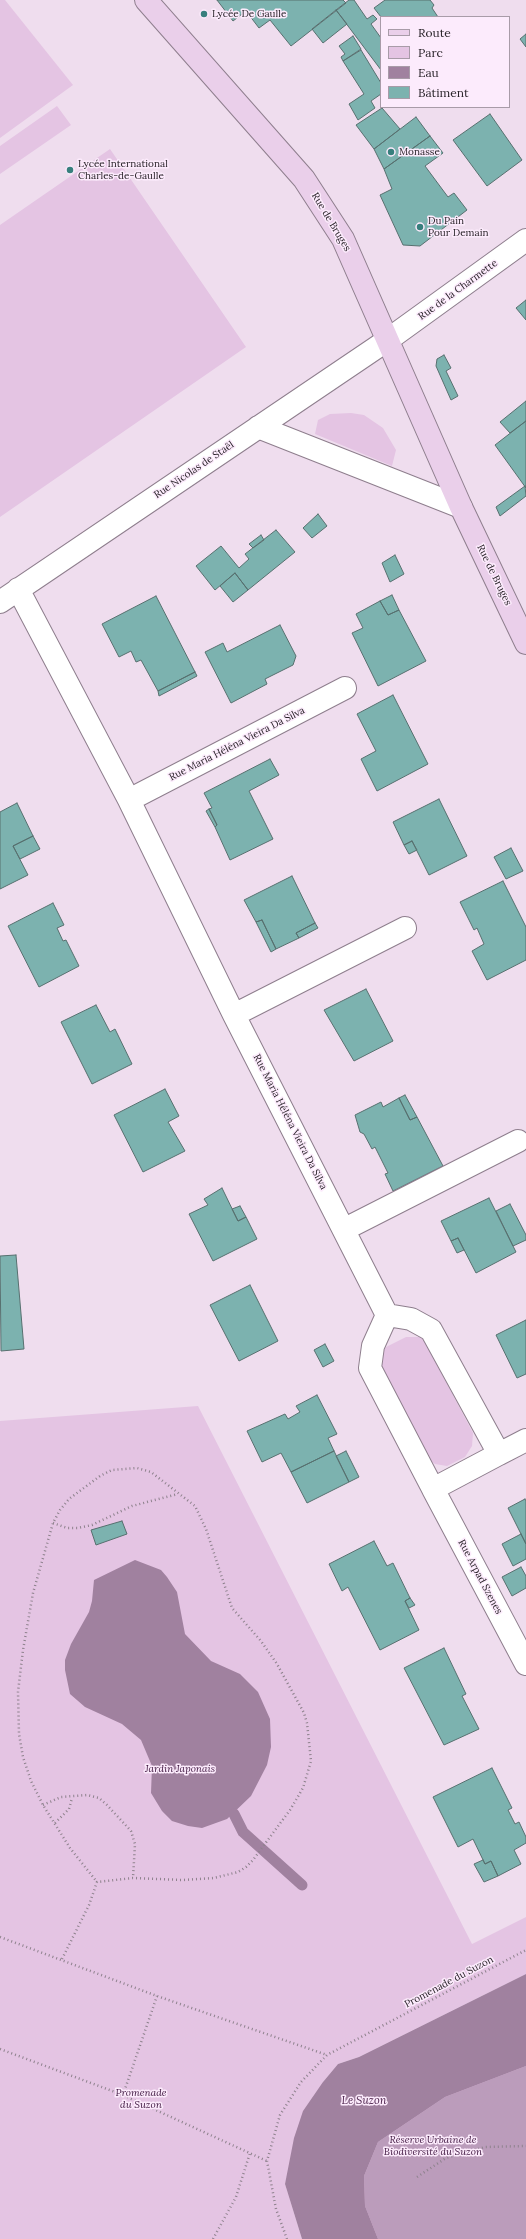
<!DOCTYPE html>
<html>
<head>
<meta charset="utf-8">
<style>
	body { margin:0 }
	#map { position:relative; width:526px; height:2239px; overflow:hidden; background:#efddee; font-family:Lora,serif }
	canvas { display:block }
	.legend { position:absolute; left:380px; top:16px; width:130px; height:92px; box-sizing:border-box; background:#fcebfc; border:1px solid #a89ba8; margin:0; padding:5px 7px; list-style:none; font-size:12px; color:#292329 }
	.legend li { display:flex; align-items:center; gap:8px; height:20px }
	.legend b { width:20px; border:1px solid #a89ba8 }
</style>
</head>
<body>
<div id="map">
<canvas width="526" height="2239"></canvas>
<ul class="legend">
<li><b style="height:5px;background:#eacfea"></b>Route</li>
<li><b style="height:11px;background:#e4c4e3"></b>Parc</li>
<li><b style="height:11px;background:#a0819f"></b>Eau</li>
<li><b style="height:11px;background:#7cb2af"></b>Bâtiment</li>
</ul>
</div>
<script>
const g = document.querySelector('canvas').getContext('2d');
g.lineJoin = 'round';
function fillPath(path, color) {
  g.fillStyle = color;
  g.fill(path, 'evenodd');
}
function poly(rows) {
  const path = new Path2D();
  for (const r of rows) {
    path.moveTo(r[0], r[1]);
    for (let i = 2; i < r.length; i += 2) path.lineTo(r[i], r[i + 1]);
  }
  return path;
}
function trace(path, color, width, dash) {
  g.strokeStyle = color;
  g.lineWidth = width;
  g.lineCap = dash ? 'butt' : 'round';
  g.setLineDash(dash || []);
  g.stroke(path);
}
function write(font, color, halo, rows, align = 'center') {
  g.font = font + ' Lora,serif';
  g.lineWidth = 3;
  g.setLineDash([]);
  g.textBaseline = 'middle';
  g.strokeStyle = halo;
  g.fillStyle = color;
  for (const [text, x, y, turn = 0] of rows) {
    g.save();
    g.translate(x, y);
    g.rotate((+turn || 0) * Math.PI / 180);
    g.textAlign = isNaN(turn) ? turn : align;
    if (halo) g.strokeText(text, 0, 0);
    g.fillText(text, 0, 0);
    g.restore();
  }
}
fillPath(poly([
	[0,0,5,0,73,85,0,138],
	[57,106,71,125,0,174,0,146],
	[110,149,246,347,0,517,0,225],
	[351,413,364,415,383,428,396,450,392,466,315,434,318,420,330,414],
	[406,1337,422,1337,473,1433,472,1446,465,1457,447,1466,435,1464,426,1457,377,1360,386,1347],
	[198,1406,472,1944,526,1917,526,1974,359,2057,338,2064,323,2082,526,1988,526,2239,321,2239,290,2166,285,2184,302,2239,0,2239,0,1421]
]), '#e4c4e3');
fillPath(poly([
	[526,2066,526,2239,378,2239,365,2206,364,2176,378,2142,445,2097]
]), '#bb9cbb');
fillPath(poly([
	[135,1560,161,1570,167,1577,177,1592,185,1634,211,1661,240,1674,258,1692,270,1719,271,1747,267,1765,251,1796,227,1819,202,1828,188,1826,172,1821,162,1811,151,1793,152,1766,141,1740,122,1724,85,1707,70,1694,65,1670,65,1660,71,1644,89,1612,92,1601,94,1580],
	[526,1974,526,2066,445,2097,378,2142,364,2176,365,2206,378,2239,302,2239,285,2184,294,2138,303,2111,323,2082,338,2064,359,2057]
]), '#a0819f');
trace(poly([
	[234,1814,243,1832,302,1885]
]), '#a0819f', 11);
const building = poly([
	[217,0,343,0,346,3,291,46,270,20,259,28,246,11,233,21,217,0],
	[349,0,354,0,367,19,373,15,377,19,371,24,381,38,381,70,336,10,349,0],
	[385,0,430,0,434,5,432,8,438,17,381,17,374,8,385,0],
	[336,10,347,24,323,43,312,29,336,10],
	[526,34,526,47,520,39,526,34],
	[353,36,361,49,343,61,341,57,345,54,339,46,353,36],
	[361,50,381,83,381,94,371,101,375,108,358,120,349,104,364,94,343,61,361,50],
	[382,108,400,129,374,149,356,125,382,108],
	[490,114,522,160,487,186,453,140,490,114],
	[416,117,430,136,384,169,374,149,416,117],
	[430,136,443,153,425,166,448,197,454,193,467,210,420,246,403,245,380,195,392,189,384,169,430,136],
	[526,300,526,320,516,308,526,300],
	[444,355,451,368,446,371,458,396,451,400,436,366,437,359,444,355],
	[526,401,526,421,510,433,500,422,526,401],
	[526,421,526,488,495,445,526,421],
	[525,486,526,496,500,516,496,507,525,486],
	[318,514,327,526,312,538,303,528,318,514],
	[276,530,295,552,248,590,235,573,215,590,196,566,221,546,239,568,249,559,245,554,276,530],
	[261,535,264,540,253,548,249,544,261,535],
	[395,555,404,574,390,582,382,563,395,555],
	[235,573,248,590,233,602,220,586,235,573],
	[392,595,399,610,388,615,380,601,392,595],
	[156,596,195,672,158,691,141,660,136,662,131,651,119,657,102,624,156,596],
	[380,601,388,615,399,610,426,661,378,686,352,633,363,628,356,614,380,601],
	[280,625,296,656,293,665,265,679,267,684,231,703,205,652,223,643,227,652,280,625],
	[195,672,197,676,159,696,158,691,195,672],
	[393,695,428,764,377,791,361,759,376,751,357,714,393,695],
	[270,759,279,775,249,791,273,839,230,860,215,827,217,825,209,809,212,808,204,793,270,759],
	[439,799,467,856,429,875,412,841,404,845,393,822,439,799],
	[17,803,33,836,13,846,28,875,0,889,0,812,17,803],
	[209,809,217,825,215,827,206,811,209,809],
	[33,836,40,849,20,859,13,846,33,836],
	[412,841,417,850,409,854,404,845,412,841],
	[511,848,523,871,506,879,494,857,511,848],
	[292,876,315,923,296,933,299,938,276,949,262,920,256,922,244,900,292,876],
	[503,881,526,927,526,960,487,980,472,951,484,944,477,928,474,930,460,902,503,881],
	[53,903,64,925,57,928,63,941,66,940,79,966,39,987,8,926,53,903],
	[262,920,276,949,271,952,256,922,262,920],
	[315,923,318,928,299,938,296,933,315,923],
	[366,989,393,1041,354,1061,324,1010,366,989],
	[96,1005,110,1032,115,1029,132,1064,92,1084,61,1022,96,1005],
	[165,1089,179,1116,168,1122,185,1151,143,1172,114,1115,165,1089],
	[405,1095,417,1117,410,1120,399,1098,405,1095],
	[399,1098,410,1120,417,1117,443,1166,393,1191,385,1174,388,1173,375,1147,372,1149,364,1134,360,1132,355,1115,381,1102,383,1107,399,1098],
	[222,1188,238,1221,246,1217,257,1239,213,1261,189,1214,208,1205,204,1199,222,1188],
	[489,1198,516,1252,476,1273,458,1238,451,1241,441,1221,489,1198],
	[510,1204,526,1235,526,1240,513,1246,496,1211,510,1204],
	[240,1206,246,1217,238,1221,232,1209,240,1206],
	[458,1238,464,1250,457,1253,451,1241,458,1238],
	[16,1255,24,1349,1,1351,0,1256,16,1255],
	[250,1285,278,1341,239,1361,210,1305,250,1285],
	[526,1320,526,1374,517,1378,496,1335,526,1320],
	[325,1344,334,1361,323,1367,314,1350,325,1344],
	[317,1395,337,1434,328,1438,334,1451,291,1472,281,1453,262,1462,247,1431,285,1414,288,1419,300,1412,296,1406,317,1395],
	[334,1451,349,1482,307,1503,291,1472,334,1451],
	[346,1451,359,1477,349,1482,336,1456,346,1451],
	[525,1499,526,1501,526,1544,508,1508,525,1499],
	[122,1521,127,1534,96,1545,91,1530,122,1521],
	[521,1534,526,1544,526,1559,513,1566,502,1544,521,1534],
	[374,1541,387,1566,393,1563,410,1598,405,1601,419,1630,380,1650,348,1587,342,1591,329,1564,374,1541],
	[521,1567,526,1576,526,1588,512,1596,502,1577,521,1567],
	[410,1598,415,1605,409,1608,405,1601,410,1598],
	[444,1648,466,1694,462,1696,479,1729,444,1745,404,1668,444,1648],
	[492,1768,512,1808,508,1810,515,1824,519,1822,526,1837,526,1843,514,1850,521,1864,498,1876,491,1861,485,1864,473,1839,458,1847,433,1797,492,1768],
	[483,1860,485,1864,491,1861,498,1876,484,1882,474,1864,483,1860]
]);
fillPath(building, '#7cb2af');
trace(building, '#57706f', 1);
const street = poly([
	[258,427,461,507],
	[18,589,129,800,234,1015,387,1315],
	[0,602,389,339,526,240],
	[129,800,345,688],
	[234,1015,405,928],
	[345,1229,518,1141],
	[387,1315,411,1319,431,1330,499,1454,433,1489,370,1368,373,1346,387,1315],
	[499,1454,526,1440],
	[433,1489,526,1664]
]);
const secondary = poly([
	[146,0,304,179,343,239,461,507,526,643]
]);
trace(street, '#8e7e8d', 24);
trace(secondary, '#8e7e8d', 24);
trace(poly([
	[53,1523,67,1528,78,1528,92,1525,132,1506,178,1494],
	[43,1805,61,1797,87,1795,99,1798,107,1805,131,1831,135,1844,133,1878],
	[55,1823,69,1809,72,1798],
	[0,1937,157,1996,327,2055],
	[62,1959,89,1905,97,1882,133,1878,183,1880,214,1878,238,1872,246,1867,253,1860,290,1810,303,1788,311,1761,307,1723,304,1713,277,1664,261,1641,232,1608,206,1529,195,1506,151,1472,137,1468,112,1470,100,1476,69,1499,60,1510,53,1523,33,1593,23,1650,18,1692,19,1734,23,1757,31,1781,43,1805,70,1848,97,1882],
	[0,2049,123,2095,267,2161],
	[123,2095,157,1996],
	[417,2177,446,2158,485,2147,526,2146],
	[213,2239,236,2197,250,2153],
	[287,2239,276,2209,267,2161,280,2115,301,2082,327,2055,526,1950]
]), '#8e828d', 2.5, [1, 3]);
trace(street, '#fff', 22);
trace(secondary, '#eacfea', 22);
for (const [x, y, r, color] of [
	[204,14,4,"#377f7d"],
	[391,152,4,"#377f7d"],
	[70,170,4,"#377f7d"],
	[420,227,4,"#377f7d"]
]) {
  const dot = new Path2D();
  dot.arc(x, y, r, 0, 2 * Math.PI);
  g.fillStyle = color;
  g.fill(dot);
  trace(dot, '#fcebfc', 1.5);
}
write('10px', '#292329', '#fcebfc', [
	["Lycée De Gaulle",212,14],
	["Monasse",399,152],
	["Lycée International",78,164],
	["Charles-de-Gaulle",78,176],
	["Du Pain",428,221],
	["Pour Demain",428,233]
], 'left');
write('10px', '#292329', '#fcebfc', [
	["Rue de Bruges",331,222,59],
	["Rue de la Charmette",458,290,-36],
	["Rue Nicolas de Staël",194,470,-34],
	["Rue de Bruges",494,575,64],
	["Rue Maria Héléna Vieira Da Silva",237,744,-27],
	["Rue Maria Héléna Vieira Da Silva",290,1122,63],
	["Rue Arpad Szenes",480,1577,62],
	["Promenade du Suzon",449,1982,-28]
]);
write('italic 10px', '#3f1740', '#fcebfc', [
	["Jardin Japonais",180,1769],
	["Promenade",141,2093],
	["du Suzon",141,2105],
	["Réserve Urbaine de",433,2140],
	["Biodiversité du Suzon",433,2152]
]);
write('italic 11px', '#4d244d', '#fcebfc', [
	["Le Suzon",364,2101]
]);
</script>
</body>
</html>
